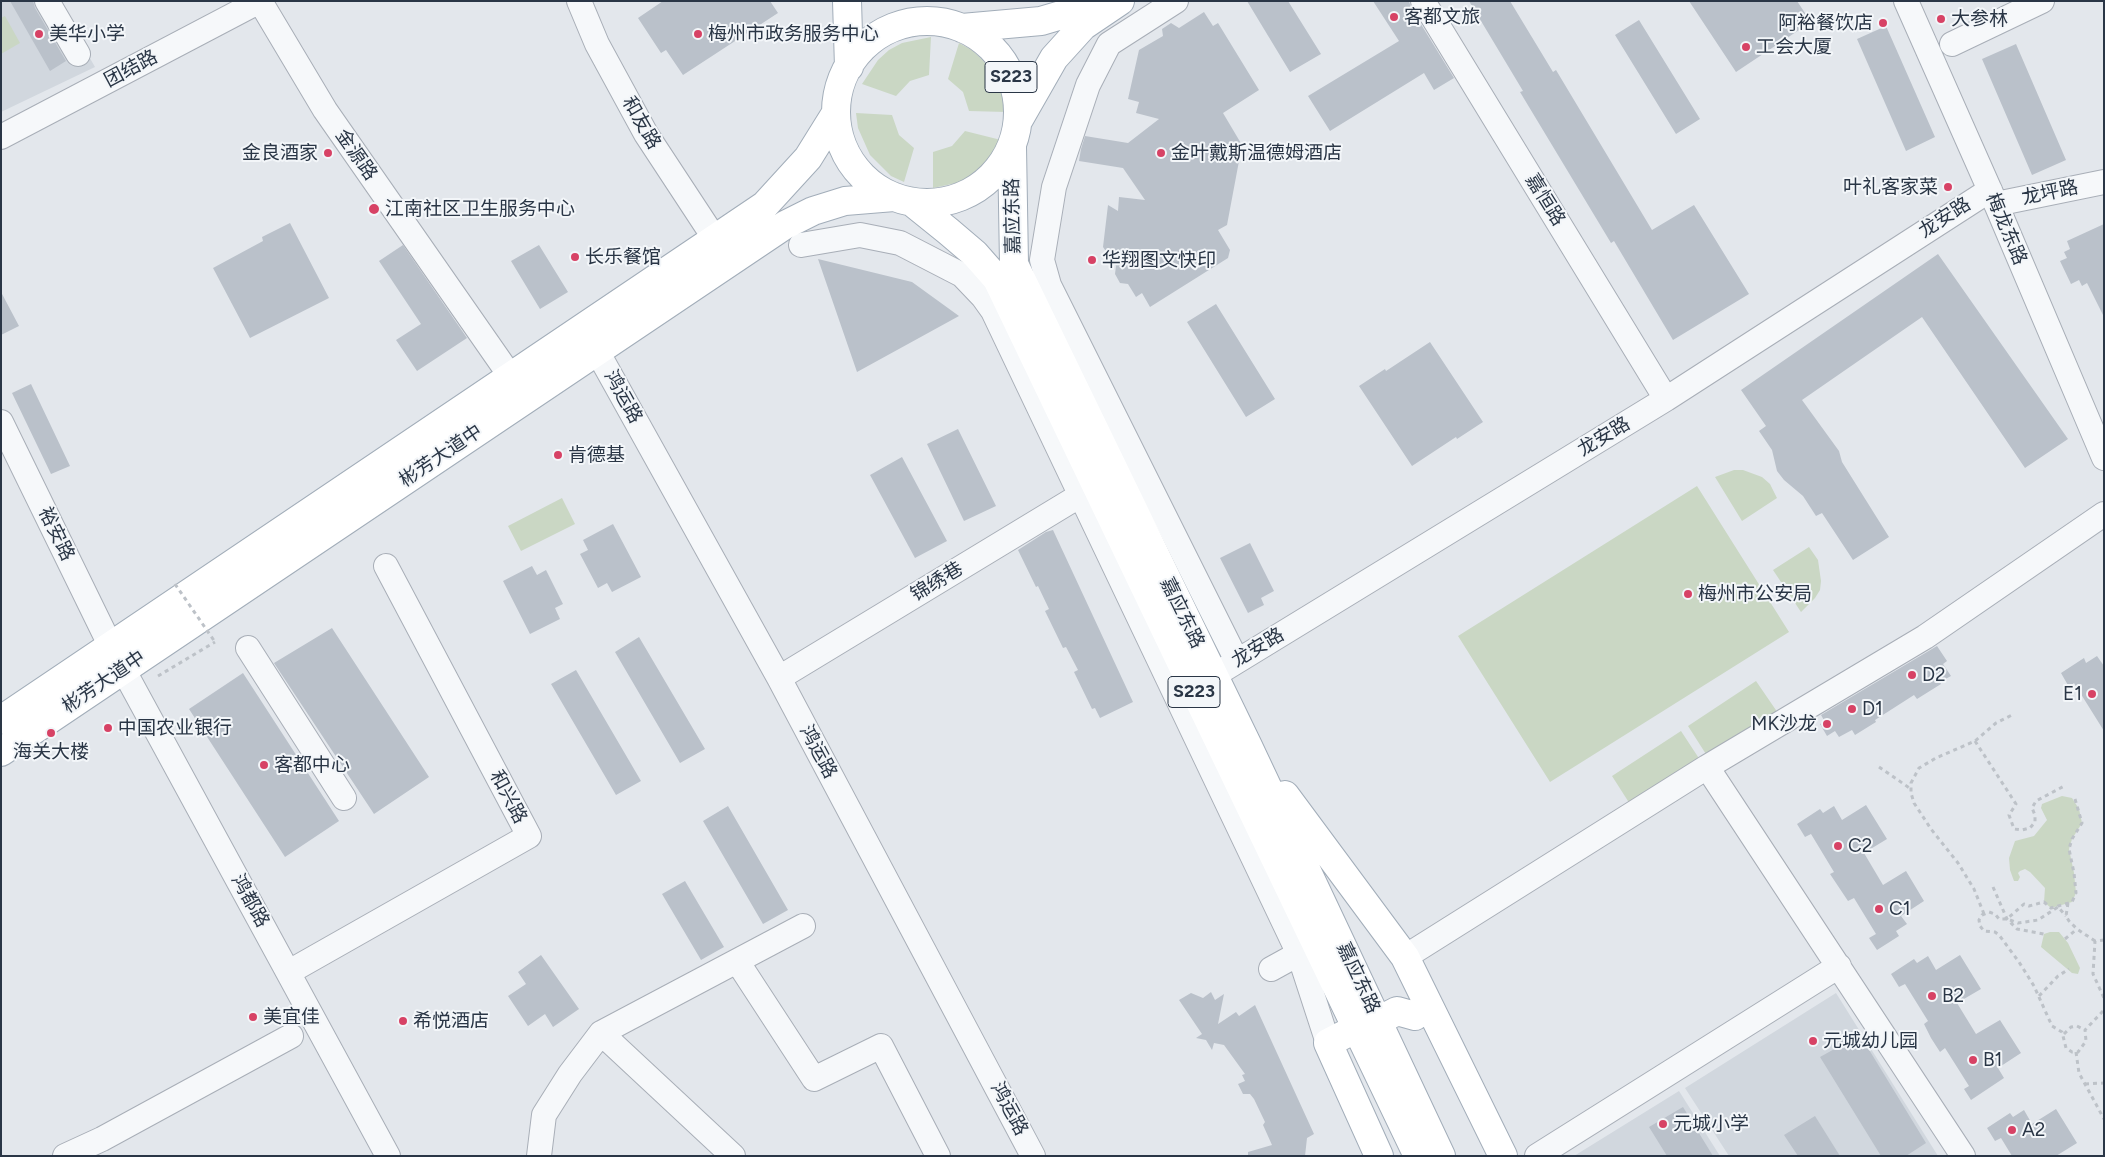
<!DOCTYPE html>
<html>
<head>
<meta charset="utf-8">
<style>
	body { margin:0 }
	#map { position:relative; width:2105px; height:1157px; overflow:hidden; background:#e3e7ec; font-family:Figtree,sans-serif }
	canvas { display:block }
	.frame { position:absolute; inset:0; border:2px solid #2a3646; pointer-events:none }
</style>
</head>
<body>
<div id="map">
<canvas width="2105" height="1157"></canvas>
<div class="frame"></div>
</div>
<script>
const g = document.querySelector('canvas').getContext('2d');
g.lineJoin = 'round';
function fillPath(path, color) {
  g.fillStyle = color;
  g.fill(path, 'evenodd');
}
function poly(rows) {
  const path = new Path2D();
  for (const r of rows) {
    if (r.length === 3) {
      path.moveTo(r[0] + r[2], r[1]);
      path.arc(r[0], r[1], r[2], 0, 2 * Math.PI);
      continue;
    }
    path.moveTo(r[0], r[1]);
    for (let i = 2; i < r.length; i += 2) path.lineTo(r[i], r[i + 1]);
  }
  return path;
}
function trace(path, color, width, dash) {
  g.strokeStyle = color;
  g.lineWidth = width;
  g.lineCap = dash ? 'butt' : 'round';
  g.setLineDash(dash || []);
  g.stroke(path);
}
function write(font, color, halo, rows, align = 'center') {
  g.font = font + ' Figtree,"Noto Sans SC",sans-serif';
  g.lineWidth = 4;
  g.setLineDash([]);
  g.textBaseline = 'middle';
  g.strokeStyle = halo;
  g.fillStyle = color;
  for (const [text, x, y, turn = 0] of rows) {
    g.save();
    g.translate(x, y);
    g.rotate((+turn || 0) * Math.PI / 180);
    g.textAlign = isNaN(turn) ? turn : align;
    if (halo) g.strokeText(text, 0, 0);
    g.fillText(text, 0, 0);
    g.restore();
  }
}
fillPath(poly([
	[1,1,57,1,95,67,1,112],
	[1836,993,1938,1156,1729,1156,1685,1088],
	[1679,1091,1720,1156,1574,1156]
]), '#d1d7de');
fillPath(poly([
	[5,16,20,43,1,54,1,18],
	[931,37,929,75,910,81,896,96,862,84,878,60,889,50,902,43],
	[959,43,972,50,993,70,1000,83,1006,112,969,111,963,92,948,79],
	[856,113,892,115,899,135,914,148,904,182,891,176,870,155,858,128],
	[965,131,1001,140,994,153,974,174,961,182,933,188,933,152,952,146],
	[1734,470,1743,470,1762,477,1770,484,1777,498,1742,521,1715,477],
	[1697,486,1789,632,1550,782,1458,636],
	[562,498,575,524,521,551,508,526],
	[1809,547,1818,560,1821,581,1820,590,1815,598,1801,612,1773,570],
	[1756,681,1780,716,1711,762,1688,726],
	[1681,731,1704,766,1635,812,1612,776],
	[2062,796,2072,798,2079,809,2082,823,2072,839,2069,849,2074,873,2076,893,2072,902,2051,908,2044,902,2045,888,2030,872,2025,869,2020,871,2018,873,2020,877,2018,881,2014,881,2010,870,2009,858,2015,841,2034,836,2047,820,2041,808,2042,804],
	[2050,932,2059,932,2068,943,2080,968,2078,974,2072,973,2041,947,2044,934]
]), '#cad7c4');
fillPath(poly([
	[10,1,33,1,35,8,66,61,50,71],
	[663,1,770,1,778,13,683,75,666,50,661,53,638,18],
	[1247,1,1288,1,1321,54,1290,72],
	[1373,1,1409,1,1411,8,1454,78,1434,90,1424,73,1330,131,1308,96,1399,41],
	[1469,1,1510,1,1553,72,1556,70,1652,230,1694,205,1749,294,1673,340,1614,241,1611,243,1520,92,1523,91],
	[1689,1,1797,1,1811,22,1736,72],
	[1204,12,1213,26,1218,23,1259,90,1223,113,1242,145,1227,225,1218,230,1230,250,1228,258,1150,307,1142,293,1136,297,1128,284,1120,283,1115,274,1116,266,1103,247,1108,205,1118,211,1119,197,1145,200,1123,168,1079,161,1081,149,1085,136,1128,143,1159,119,1136,113,1139,102,1128,99,1139,50,1163,36,1162,29,1171,23,1179,28],
	[1639,20,1700,119,1676,134,1615,35],
	[1886,26,1935,137,1906,151,1857,39],
	[2016,44,2066,160,2032,175,1982,59],
	[290,223,329,298,250,338,213,268,263,241,262,237],
	[2104,224,2104,317,2087,283,2082,286,2079,280,2071,284,2060,261,2067,258,2064,252,2070,249,2067,241],
	[403,245,467,338,417,371,396,340,421,324,379,261],
	[539,245,568,292,540,309,511,261],
	[1938,254,2068,439,2025,468,1922,317,1802,400,1839,451,1842,462,1889,537,1853,560,1822,513,1816,516,1803,496,1784,480,1777,471,1772,450,1759,431,1766,426,1741,390],
	[818,259,912,282,959,316,857,372],
	[1,292,19,326,1,335],
	[1216,304,1275,399,1246,417,1187,322],
	[1430,342,1483,422,1457,439,1456,437,1412,466,1359,386,1385,369,1386,371],
	[31,384,70,466,51,474,12,393],
	[958,429,996,506,964,521,927,444],
	[902,457,947,541,915,558,870,475],
	[613,524,641,577,612,592,607,583,598,588,580,554,588,550,583,540],
	[1053,530,1133,702,1100,718,1095,708,1092,709,1074,672,1078,670,1066,647,1063,648,1045,611,1049,609,1038,586,1036,587,1018,550,1046,532],
	[1250,543,1274,591,1261,598,1264,605,1248,613,1220,558],
	[532,566,537,575,546,570,563,604,555,608,560,619,530,634,503,581],
	[332,628,429,777,374,814,274,663],
	[639,637,705,749,680,763,615,652],
	[1937,646,1947,661,1943,664,1951,676,1940,682,1941,684,1917,699,1914,695,1875,720,1876,722,1855,735,1852,730,1839,737,1835,731,1827,736,1820,724,1825,722,1821,715],
	[2097,656,2104,666,2104,731,2074,683,2069,687,2061,673,2084,658,2086,663],
	[576,670,641,781,616,795,551,684],
	[243,673,339,821,285,857,189,709],
	[1866,805,1887,839,1864,853,1883,885,1906,871,1924,901,1901,916,1907,924,1896,931,1899,936,1877,950,1869,938,1876,934,1854,898,1848,901,1830,874,1834,872,1811,834,1805,837,1797,824,1820,809,1823,813,1834,806,1842,820],
	[728,806,788,910,763,924,703,821],
	[685,881,724,947,701,960,662,894],
	[541,955,579,1009,553,1027,545,1014,528,1026,508,996,526,984,518,972],
	[1960,955,1981,989,1957,1003,1976,1034,2000,1020,2021,1053,1998,1068,2004,1078,1971,1100,1964,1089,1969,1086,1945,1048,1940,1052,1931,1038,1924,1024,1928,1021,1905,984,1899,987,1891,974,1914,959,1917,963,1928,956,1936,970],
	[1211,992,1215,1000,1224,994,1218,1024,1236,1012,1239,1016,1255,1005,1314,1134,1307,1138,1305,1156,1248,1156,1248,1152,1272,1145,1263,1125,1265,1122,1254,1099,1250,1094,1243,1094,1238,1084,1245,1081,1242,1075,1245,1074,1224,1045,1214,1043,1212,1050,1206,1040,1196,1038,1202,1034,1179,1000,1191,993,1203,998],
	[1852,1031,1856,1037,1860,1035,1926,1143,1906,1156,1881,1156,1820,1057,1838,1047,1834,1042],
	[1683,1107,1713,1156,1667,1156,1649,1127],
	[2056,1109,2077,1143,2056,1156,2012,1156,2001,1138,1995,1141,1987,1128,2010,1113,2013,1117,2024,1110,2032,1124],
	[1815,1116,1840,1156,1798,1156,1784,1135]
]), '#bac1ca');
const minor = poly([
	[47,1,78,54],
	[260,1,325,110,511,377],
	[579,1,597,44,646,134,715,239],
	[1176,1,1109,44,1088,85,1054,187,1042,260,1049,285,1237,661],
	[1423,1,1666,399],
	[1906,1,1996,204,2104,458],
	[1952,44,2042,1],
	[1,137,260,1],
	[1996,204,2104,182],
	[801,245,860,235,900,243,962,275,983,297,993,311,1299,954,1328,1043],
	[597,351,779,678,1033,1156],
	[1,422,111,647,388,1156],
	[248,648,344,798],
	[1213,676,1666,399,1990,190],
	[779,678,1094,487],
	[1707,767,1963,1156],
	[1405,957,1707,767,1925,637,2104,514],
	[737,961,814,1079,881,1046,938,1156],
	[1271,969,1311,947],
	[289,972,529,836,386,566],
	[601,1033,733,1156],
	[65,1156,102,1139,291,1036],
	[539,1156,544,1115,570,1074,601,1033,803,926],
	[1537,1156,1839,966]
]);
const major = poly([
	[847,1,849,67],
	[927,112,91],
	[962,28,1041,21,1078,10,1090,1],
	[1018,121,1054,58,1083,26,1120,1],
	[1012,147,1014,264,1248,746,1441,1156],
	[912,202,948,231,975,254,997,279,1418,1156],
	[1,720,765,205,808,158,836,113],
	[1,752,785,225,813,211,845,201,894,197],
	[1285,795,1405,957,1503,1156],
	[1378,1021,1397,1011,1415,1016],
	[1357,1028,1328,1043,1379,1156]
]);
trace(minor, '#a8aeb7', 26);
trace(major, '#a2adb9', 30);
trace(poly([
	[158,676,215,642],
	[1975,741,2016,804,2009,815,2014,829,2022,830,2030,828,2035,822,2035,815,2032,808,2036,801,2066,785],
	[1879,767,1911,789],
	[2075,799,2082,823,2072,839,2069,849,2074,873,2076,893,2072,902,2051,908,2044,902,2029,906,2024,904,2007,919,1999,919,1995,914,1989,912,1982,915,1979,920,1980,926,1984,931,1995,932,1999,935,2019,962,2034,986,2052,1026,2062,1032,2066,1048,2072,1052,2078,1052,2086,1041,2085,1030,2104,1010],
	[1993,887,2007,919,2017,929,2044,934],
	[2068,903,2066,916,2069,921,2077,929,2095,941],
	[1984,914,1974,889,1958,863,1931,829,1914,803,1911,793,1911,783,1919,768,1936,758,1975,741,1996,723,2014,714],
	[2010,920,2018,923,2038,920,2058,907,2066,916],
	[2065,939,2077,929],
	[2104,940,2095,941,2093,974,2104,998],
	[2039,996,2058,976,2069,969],
	[2064,1034,2071,1027,2077,1026,2085,1030],
	[2076,1052,2079,1073,2104,1119],
	[2085,1084,2104,1083]
]), '#bdc2c8', 3, [4, 4]);
trace(minor, '#f6f8fa', 24);
trace(major, '#fff', 28);
trace(poly([
	[175,584,215,642]
]), '#bdc2c8', 3, [4, 4]);
for (const [x, y, r, color] of [
	[1394,17,5,"#d74265"],
	[1941,19,5,"#d74265"],
	[1883,23,5,"#d74265"],
	[39,34,5,"#d74265"],
	[698,34,5,"#d74265"],
	[1746,47,5,"#d74265"],
	[328,153,5,"#d74265"],
	[1161,153,5,"#d74265"],
	[1948,187,5,"#d74265"],
	[374,209,6,"#d74265"],
	[575,257,5,"#d74265"],
	[1092,260,5,"#d74265"],
	[558,455,5,"#d74265"],
	[1688,594,5,"#d74265"],
	[1912,675,5,"#d74265"],
	[2092,694,5,"#d74265"],
	[1852,709,5,"#d74265"],
	[1827,724,5,"#d74265"],
	[108,728,5,"#d74265"],
	[51,733,5,"#d74265"],
	[264,765,5,"#d74265"],
	[1838,846,5,"#d74265"],
	[1879,909,5,"#d74265"],
	[1932,996,5,"#d74265"],
	[253,1017,5,"#d74265"],
	[403,1021,5,"#d74265"],
	[1813,1041,5,"#d74265"],
	[1973,1060,5,"#d74265"],
	[1663,1124,5,"#d74265"],
	[2012,1130,5,"#d74265"]
]) {
  const dot = new Path2D();
  dot.arc(x, y, r, 0, 2 * Math.PI);
  g.fillStyle = color;
  g.fill(dot);
  trace(dot, '#f3f6f9', 2);
}
for (const [x, y, w] of [
	[1011,77,52],
	[1194,692,52]
]) {
  const box = new Path2D();
  box.roundRect(x - w / 2, y - 15.5, w, 31, 4);
  g.fillStyle = '#f3f6f9';
  g.fill(box);
  trace(box, '#2a3646', 1);
}
write('bold 18px', '#2a3646', null, [
	["S223",1011,77],
	["S223",1194,692]
]);
write('19px', '#2a3646', '#f3f6f9', [
	["客都文旅",1404,17],
	["大参林",1951,19],
	["阿裕餐饮店",1873,23,"right"],
	["美华小学",49,34],
	["梅州市政务服务中心",708,34],
	["工会大厦",1756,47],
	["金良酒家",318,153,"right"],
	["金叶戴斯温德姆酒店",1171,153],
	["叶礼客家菜",1938,187,"right"],
	["江南社区卫生服务中心",385,209],
	["长乐餐馆",585,257],
	["华翔图文快印",1102,260],
	["肯德基",568,455],
	["梅州市公安局",1698,594],
	["D2",1922,675],
	["E1",2082,694,"right"],
	["D1",1862,709],
	["MK沙龙",1817,724,"right"],
	["中国农业银行",118,728],
	["海关大楼",51,752,"center"],
	["客都中心",274,765],
	["C2",1848,846],
	["C1",1889,909],
	["B2",1942,996],
	["美宜佳",263,1017],
	["希悦酒店",413,1021],
	["元城幼儿园",1823,1041],
	["B1",1983,1060],
	["元城小学",1673,1124],
	["A2",2022,1130]
], 'left');
write('19px', '#2a3646', '#f3f6f9', [
	["团结路",131,69,-28],
	["和友路",641,123,60],
	["金源路",356,155,55],
	["龙坪路",2050,193,-12],
	["嘉恒路",1545,200,58],
	["嘉应东路",1013,216,-91],
	["龙安路",1945,218,-33],
	["梅龙东路",2006,229,67],
	["鸿运路",623,397,61],
	["龙安路",1604,437,-31],
	["彬芳大道中",441,456,-34],
	["裕安路",56,534,64],
	["锦绣巷",937,582,-31],
	["嘉应东路",1182,613,64],
	["龙安路",1258,648,-31],
	["彬芳大道中",104,682,-34],
	["鸿运路",818,752,62],
	["和兴路",508,797,62],
	["鸿都路",250,901,61],
	["嘉应东路",1358,978,65],
	["鸿运路",1009,1109,62]
]);
</script>
</body>
</html>
